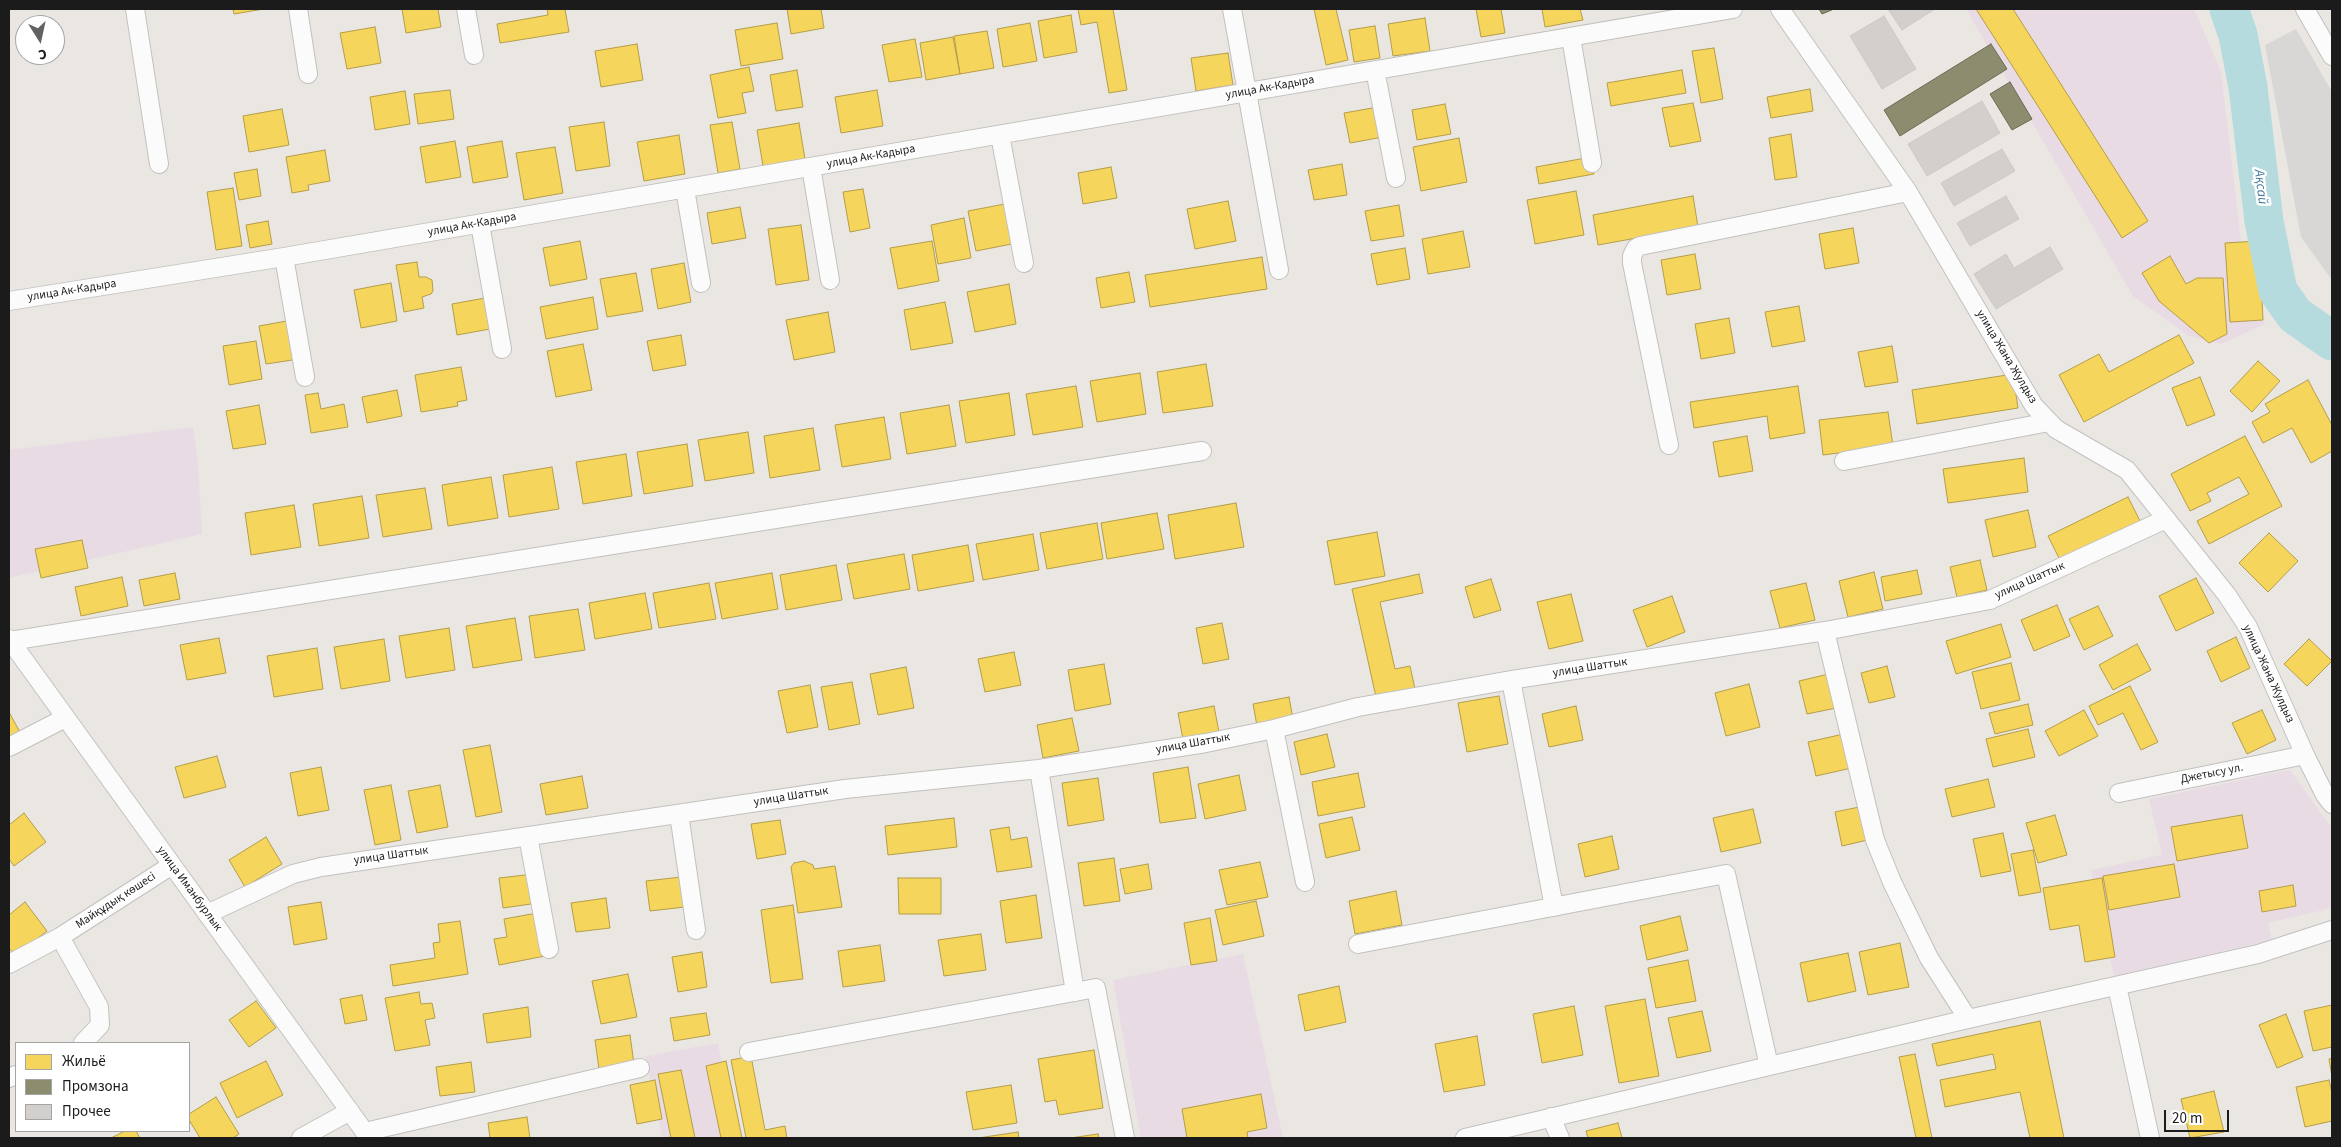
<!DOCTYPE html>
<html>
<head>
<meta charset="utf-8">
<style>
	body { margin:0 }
	#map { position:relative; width:2341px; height:1147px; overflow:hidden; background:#eae7e3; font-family:"Source Sans 3",sans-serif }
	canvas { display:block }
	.frame { position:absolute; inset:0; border:10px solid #1b1b1b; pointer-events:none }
	.legend { position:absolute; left:15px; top:1042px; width:175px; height:90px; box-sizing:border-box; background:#fff; border:1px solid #a4a4a4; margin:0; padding:6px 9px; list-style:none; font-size:15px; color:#1b1b1b }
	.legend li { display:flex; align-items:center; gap:10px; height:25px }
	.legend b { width:25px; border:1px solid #a4a4a4 }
	.north { position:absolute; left:15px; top:15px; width:50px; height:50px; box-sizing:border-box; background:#fff; border:1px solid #a4a4a4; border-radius:50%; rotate:170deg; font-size:14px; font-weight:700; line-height:20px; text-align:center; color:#1b1b1b }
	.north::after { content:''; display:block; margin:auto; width:18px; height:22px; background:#636261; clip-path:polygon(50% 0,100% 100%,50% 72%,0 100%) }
	.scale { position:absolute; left:2164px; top:1110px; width:65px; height:22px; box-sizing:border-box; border:2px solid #1b1b1b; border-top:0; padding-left:6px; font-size:15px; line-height:18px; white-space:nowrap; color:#1b1b1b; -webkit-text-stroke:4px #fff; paint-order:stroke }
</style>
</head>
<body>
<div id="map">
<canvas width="2341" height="1147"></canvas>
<div class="frame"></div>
<ul class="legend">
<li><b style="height:14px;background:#f6d55c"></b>Жильё</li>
<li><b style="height:14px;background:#8c8c6e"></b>Промзона</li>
<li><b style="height:14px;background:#d2cfcc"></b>Прочее</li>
</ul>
<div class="north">С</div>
<div class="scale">20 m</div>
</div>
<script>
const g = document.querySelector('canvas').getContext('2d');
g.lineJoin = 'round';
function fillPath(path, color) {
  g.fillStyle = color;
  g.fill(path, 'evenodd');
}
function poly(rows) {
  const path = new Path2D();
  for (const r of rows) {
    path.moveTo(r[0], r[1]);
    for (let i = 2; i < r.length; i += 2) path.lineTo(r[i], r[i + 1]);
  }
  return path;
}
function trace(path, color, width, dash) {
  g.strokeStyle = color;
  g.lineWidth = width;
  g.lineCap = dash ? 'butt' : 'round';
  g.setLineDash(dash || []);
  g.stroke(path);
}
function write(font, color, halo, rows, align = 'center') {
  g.font = font + ' "Source Sans 3",sans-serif';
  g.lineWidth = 5;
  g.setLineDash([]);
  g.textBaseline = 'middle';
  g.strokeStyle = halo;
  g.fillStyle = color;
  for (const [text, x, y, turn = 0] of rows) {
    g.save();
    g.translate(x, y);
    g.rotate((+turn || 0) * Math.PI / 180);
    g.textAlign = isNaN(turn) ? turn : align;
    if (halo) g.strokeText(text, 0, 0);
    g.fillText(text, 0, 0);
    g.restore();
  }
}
fillPath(poly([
	[2296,29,2332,92,2332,280,2301,237,2265,45]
]), '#d9d7d5');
fillPath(poly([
	[1966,9,2194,9,2221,71,2247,292,2265,324,2221,344,2189,336,2133,296],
	[193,427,198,462,202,534,9,578,9,450],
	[2290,770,2332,828,2332,908,2268,923,2272,940,2114,976,2091,870,2162,855,2149,799],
	[1243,954,1283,1138,1141,1138,1113,980],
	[718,1043,735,1138,662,1138,646,1056]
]), '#e8dbe4');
const homes = poly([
	[233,9,264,9,234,14,233,9],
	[402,9,438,9,441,27,406,33,402,9],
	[547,9,565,9,569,32,500,43,497,24,548,15,547,9],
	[787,9,821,9,824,28,791,34,787,9],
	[1078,9,1113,9,1127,90,1109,93,1097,22,1081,25,1078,9],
	[1314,9,1336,9,1348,60,1326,65,1314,9],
	[1476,9,1501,9,1505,33,1481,37,1476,9],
	[1542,9,1580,9,1583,20,1545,27,1542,9],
	[1976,9,2013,9,2148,221,2122,238,1976,9],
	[1071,15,1077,52,1044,58,1038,21,1071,15],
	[1425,18,1430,51,1393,56,1388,24,1425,18],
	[777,23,783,59,741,66,735,30,777,23],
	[1030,23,1037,61,1003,67,997,29,1030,23],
	[1375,26,1380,58,1354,62,1349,30,1375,26],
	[375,27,381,63,347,69,340,33,375,27],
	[987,31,994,68,960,74,954,36,987,31],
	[953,37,960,74,926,80,920,43,953,37],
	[915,39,922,77,889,82,882,45,915,39],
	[637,44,643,80,601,87,595,51,637,44],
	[1714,48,1723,99,1701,103,1692,51,1714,48],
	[1228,53,1233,85,1196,91,1191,58,1228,53],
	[749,67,754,91,742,93,746,113,718,118,710,75,749,67],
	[797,70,803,107,776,111,770,75,797,70],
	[1682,70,1686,93,1611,106,1607,83,1682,70],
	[1810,89,1813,111,1771,118,1767,97,1810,89],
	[450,90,454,119,418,124,414,94,450,90],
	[877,90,883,126,841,133,835,97,877,90],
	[405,91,410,124,375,130,370,97,405,91],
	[1693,103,1701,141,1670,147,1662,108,1693,103],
	[1445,104,1451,134,1417,140,1412,110,1445,104],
	[1378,107,1383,137,1350,143,1344,113,1378,107],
	[282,109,289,145,249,152,243,116,282,109],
	[604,122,610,166,576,171,569,127,604,122],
	[732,122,740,169,718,173,710,125,732,122],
	[799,123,805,159,763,166,757,130,799,123],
	[1791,134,1797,177,1775,180,1769,138,1791,134],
	[679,135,685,174,644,181,637,142,679,135],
	[1459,138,1467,182,1421,191,1413,147,1459,138],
	[455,141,461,177,426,183,420,147,455,141],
	[502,141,508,177,473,183,467,147,502,141],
	[555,147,563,193,524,200,516,153,555,147],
	[325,150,330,181,308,185,309,190,292,193,286,157,325,150],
	[1591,157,1594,174,1539,184,1536,167,1591,157],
	[1342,164,1347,195,1314,200,1308,170,1342,164],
	[1111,167,1117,198,1083,204,1078,173,1111,167],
	[257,169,261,196,239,200,234,173,257,169],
	[233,188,242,246,216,250,207,192,233,188],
	[863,189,870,228,850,232,843,192,863,189],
	[1576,191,1584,235,1535,244,1527,200,1576,191],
	[1693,196,1698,227,1598,245,1593,215,1693,196],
	[1228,201,1236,241,1195,249,1187,209,1228,201],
	[1010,203,1017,243,976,251,968,211,1010,203],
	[1399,205,1404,236,1371,241,1365,211,1399,205],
	[740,207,746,238,712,244,707,213,740,207],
	[964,218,971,258,938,264,931,225,964,218],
	[268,221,272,244,250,248,246,225,268,221],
	[801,225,809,280,776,285,768,229,801,225],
	[1853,228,1859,263,1825,269,1819,234,1853,228],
	[1463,231,1470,267,1428,274,1422,239,1463,231],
	[580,241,587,279,550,286,543,248,580,241],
	[932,241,939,281,898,289,890,248,932,241],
	[2259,241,2263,320,2230,322,2225,243,2259,241],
	[1405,248,1410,279,1377,285,1371,254,1405,248],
	[1695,254,1701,289,1667,295,1661,260,1695,254],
	[2170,256,2186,284,2197,278,2223,278,2227,334,2209,343,2159,301,2142,273,2170,256],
	[1262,257,1267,289,1150,307,1145,275,1262,257],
	[417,262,419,277,426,277,432,280,433,291,431,294,422,297,424,308,404,312,396,265,417,262],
	[684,263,691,302,658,309,651,269,684,263],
	[1129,272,1135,302,1101,308,1096,278,1129,272],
	[636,273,643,311,607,317,600,279,636,273],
	[391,283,397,321,361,328,354,290,391,283],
	[1009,284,1016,324,975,332,967,292,1009,284],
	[593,297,598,329,546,339,540,307,593,297],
	[485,298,490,329,457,335,452,304,485,298],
	[945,302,953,343,911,350,904,310,945,302],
	[1799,306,1805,341,1772,347,1765,312,1799,306],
	[828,312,835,352,794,360,786,320,828,312],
	[1729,318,1735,353,1701,359,1695,324,1729,318],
	[292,320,299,359,266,364,259,326,292,320],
	[681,335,686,365,653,371,647,341,681,335],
	[2179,335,2194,363,2084,422,2059,375,2099,354,2109,372,2179,335],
	[256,341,262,379,229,385,223,346,256,341],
	[583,344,592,390,556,397,547,351,583,344],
	[1892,346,1898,382,1865,387,1858,352,1892,346],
	[2258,361,2280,381,2252,412,2230,391,2258,361],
	[1206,364,1213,406,1163,413,1157,372,1206,364],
	[461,367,467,400,457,402,458,406,421,412,415,375,461,367],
	[1140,373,1146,414,1097,422,1090,381,1140,373],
	[2013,374,2018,408,1917,424,1912,390,2013,374],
	[2200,377,2215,415,2187,426,2172,388,2200,377],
	[2308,380,2332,425,2332,451,2311,463,2292,428,2263,443,2252,422,2270,412,2265,404,2308,380],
	[1076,386,1083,427,1033,435,1026,394,1076,386],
	[1798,386,1805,433,1770,439,1767,416,1694,428,1690,402,1798,386],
	[397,390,402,416,367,423,362,397,397,390],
	[318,393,321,409,344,404,348,427,311,433,305,395,318,393],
	[1009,393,1015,435,966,443,959,401,1009,393],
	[259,405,266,444,233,449,226,411,259,405],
	[949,405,956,446,907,454,900,413,949,405],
	[1888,412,1893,446,1823,455,1819,420,1888,412],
	[884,417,891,459,842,467,835,425,884,417],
	[813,428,820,470,770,478,764,436,813,428],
	[748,432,754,473,705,481,698,440,748,432],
	[1747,436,1753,471,1719,477,1713,442,1747,436],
	[2245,436,2282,506,2209,544,2197,521,2249,494,2239,477,2207,493,2211,501,2190,511,2171,474,2245,436],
	[687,444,693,486,644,494,637,452,687,444],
	[626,454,632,496,583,504,576,462,626,454],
	[2024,458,2028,492,1948,503,1943,469,2024,458],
	[552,467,559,509,509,517,503,475,552,467],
	[491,477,498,518,448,526,442,485,491,477],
	[425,488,432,529,383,537,376,495,425,488],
	[362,496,369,538,319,546,313,504,362,496],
	[2128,497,2141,523,2061,562,2048,536,2128,497],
	[1236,503,1244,547,1175,559,1168,515,1236,503],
	[294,505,301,547,251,555,245,513,294,505],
	[2028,510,2036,547,1993,557,1985,520,2028,510],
	[1157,513,1164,549,1107,559,1101,523,1157,513],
	[1097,523,1103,559,1047,569,1040,533,1097,523],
	[1377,532,1385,576,1335,585,1327,541,1377,532],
	[2269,533,2298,561,2268,592,2239,563,2269,533],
	[1033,534,1039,570,983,580,976,544,1033,534],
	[82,540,88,568,41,578,35,549,82,540],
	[968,545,974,581,918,591,912,555,968,545],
	[904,554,910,589,854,599,847,564,904,554],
	[1980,560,1987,590,1957,597,1950,567,1980,560],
	[836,565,842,600,786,610,780,575,836,565],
	[1917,570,1922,594,1885,601,1881,577,1917,570],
	[1874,572,1883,609,1848,617,1839,581,1874,572],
	[175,573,180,599,144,606,139,580,175,573],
	[772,573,778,609,722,619,715,583,772,573],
	[1419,574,1423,593,1380,602,1395,669,1410,666,1415,689,1376,697,1352,589,1419,574],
	[122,577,128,606,81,616,75,587,122,577],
	[2196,578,2214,613,2176,631,2159,596,2196,578],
	[1491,579,1501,610,1474,618,1465,587,1491,579],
	[709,583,716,619,659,628,653,593,709,583],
	[1806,583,1815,620,1780,628,1770,591,1806,583],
	[645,593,652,629,595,639,589,603,645,593],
	[1571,594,1583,641,1549,649,1537,602,1571,594],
	[1672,596,1685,632,1647,647,1633,610,1672,596],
	[2057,605,2070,636,2034,651,2021,620,2057,605],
	[2098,606,2113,636,2084,650,2069,619,2098,606],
	[578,609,585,650,535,658,529,616,578,609],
	[515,618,522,660,473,668,466,626,515,618],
	[1222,623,1229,659,1203,664,1196,628,1222,623],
	[2001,624,2011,657,1956,674,1946,641,2001,624],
	[449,628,455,670,406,678,399,636,449,628],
	[2236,637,2250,668,2221,682,2207,651,2236,637],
	[219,638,226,673,187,680,180,645,219,638],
	[384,639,390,681,341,689,334,647,384,639],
	[2309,639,2332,661,2307,686,2284,664,2309,639],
	[2137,644,2151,670,2113,690,2099,665,2137,644],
	[317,648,323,689,274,697,267,656,317,648],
	[1014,652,1021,685,985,692,978,659,1014,652],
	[2011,663,2020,700,1981,709,1972,672,2011,663],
	[1104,664,1111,704,1075,711,1068,670,1104,664],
	[1887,666,1895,697,1869,703,1861,673,1887,666],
	[906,667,914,708,878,715,870,674,906,667],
	[1833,673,1841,707,1807,714,1799,681,1833,673],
	[852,682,860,724,829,730,821,687,852,682],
	[1749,684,1760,727,1726,736,1715,693,1749,684],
	[810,685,818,727,787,733,778,691,810,685],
	[2130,686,2158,742,2141,750,2123,713,2098,725,2089,706,2130,686],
	[1499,696,1508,744,1467,752,1458,703,1499,696],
	[1289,697,1293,719,1257,726,1253,704,1289,697],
	[2028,704,2033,725,1995,734,1989,713,2028,704],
	[1214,706,1219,732,1183,739,1178,713,1214,706],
	[1576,706,1583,740,1549,747,1542,714,1576,706],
	[2084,710,2098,736,2059,756,2045,731,2084,710],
	[2262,710,2276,740,2247,754,2232,723,2262,710],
	[9,712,22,736,9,744,9,712],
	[1072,718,1079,751,1043,758,1037,725,1072,718],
	[2028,729,2035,757,1993,767,1986,739,2028,729],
	[1848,733,1856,767,1816,776,1808,742,1848,733],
	[1327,734,1335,767,1301,775,1294,742,1327,734],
	[490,745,502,812,476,817,463,750,490,745],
	[217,756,226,787,184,798,175,767,217,756],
	[321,767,329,810,298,816,290,773,321,767],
	[1188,767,1196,818,1160,823,1153,773,1188,767],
	[1358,773,1365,807,1318,816,1312,782,1358,773],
	[1239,775,1246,810,1205,819,1198,784,1239,775],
	[582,776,588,808,546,815,540,784,582,776],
	[1098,778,1104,820,1068,826,1062,783,1098,778],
	[1988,779,1995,807,1952,817,1945,789,1988,779],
	[391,785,401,840,375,845,364,790,391,785],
	[440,785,448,827,417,833,408,791,440,785],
	[1869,805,1876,838,1842,846,1835,812,1869,805],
	[1753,809,1761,843,1721,852,1713,818,1753,809],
	[24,813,46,842,14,866,9,859,9,825,24,813],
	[2055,815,2067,855,2038,863,2026,823,2055,815],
	[2242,815,2248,848,2177,861,2171,827,2242,815],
	[1352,817,1360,850,1326,858,1319,824,1352,817],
	[954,818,957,847,888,855,885,826,954,818],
	[780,820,786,854,757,859,751,824,780,820],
	[1009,827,1011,840,1027,837,1032,867,997,872,990,830,1009,827],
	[2003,833,2011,871,1981,877,1973,839,2003,833],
	[1612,836,1619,869,1585,877,1578,844,1612,836],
	[266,837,282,864,245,887,229,860,266,837],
	[2033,850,2041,892,2019,896,2011,854,2033,850],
	[1114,858,1120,901,1084,906,1078,863,1114,858],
	[804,861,813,865,814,869,835,866,842,907,798,913,791,867,794,863,804,861],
	[1260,862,1268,897,1227,905,1219,870,1260,862],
	[1148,864,1152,889,1125,894,1120,869,1148,864],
	[2174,864,2180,897,2109,910,2103,876,2174,864],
	[534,874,538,903,503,908,499,878,534,874],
	[681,877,685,907,650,911,646,881,681,877],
	[898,878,941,878,941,914,899,914,898,878],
	[2102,878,2115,957,2085,962,2079,925,2050,930,2043,888,2102,878],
	[2293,885,2296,906,2262,912,2259,891,2293,885],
	[1396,891,1402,925,1355,934,1349,901,1396,891],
	[1036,895,1042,938,1006,943,1000,901,1036,895],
	[606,898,610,928,576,932,571,903,606,898],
	[1256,901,1264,936,1223,945,1215,910,1256,901],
	[25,902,47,931,15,956,9,948,9,915,25,902],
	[321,902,327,939,294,945,288,907,321,902],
	[793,905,803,979,771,983,761,910,793,905],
	[537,913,545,956,499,965,494,939,507,937,504,919,537,913],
	[1680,916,1688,950,1647,960,1640,926,1680,916],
	[1210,918,1217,961,1191,965,1184,923,1210,918],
	[460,921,468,974,393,986,390,965,435,958,433,943,440,942,438,924,460,921],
	[981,934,986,970,944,976,938,940,981,934],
	[1900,943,1909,987,1868,995,1859,952,1900,943],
	[880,945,885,981,843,987,838,951,880,945],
	[702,952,707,987,678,992,672,957,702,952],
	[1848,953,1856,991,1808,1002,1800,963,1848,953],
	[1688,960,1696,1001,1656,1008,1648,968,1688,960],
	[628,974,637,1017,601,1024,592,981,628,974],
	[1339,986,1346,1022,1305,1031,1298,995,1339,986],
	[419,992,421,1004,432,1003,435,1018,425,1020,430,1045,395,1051,385,998,419,992],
	[362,995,367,1020,345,1024,340,999,362,995],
	[1645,999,1659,1076,1619,1083,1605,1006,1645,999],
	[256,1001,276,1028,249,1047,229,1020,256,1001],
	[2332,1005,2332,1047,2313,1051,2304,1011,2332,1005],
	[1574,1006,1583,1055,1542,1063,1533,1014,1574,1006],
	[528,1007,531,1037,487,1043,483,1014,528,1007],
	[1702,1011,1711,1051,1677,1058,1668,1018,1702,1011],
	[706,1013,710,1035,674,1041,670,1018,706,1013],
	[2286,1014,2303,1057,2277,1068,2259,1025,2286,1014],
	[2040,1021,2064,1138,2030,1138,2020,1092,1945,1107,1940,1080,1996,1069,1993,1054,1937,1066,1932,1044,2040,1021],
	[630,1035,634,1064,599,1069,595,1040,630,1035],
	[1477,1036,1485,1085,1444,1092,1435,1044,1477,1036],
	[1094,1050,1103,1108,1059,1115,1056,1100,1045,1102,1038,1059,1094,1050],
	[1915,1054,1932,1138,1916,1138,1899,1057,1915,1054],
	[751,1056,765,1130,785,1126,787,1138,746,1138,731,1060,751,1056],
	[2332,1058,2332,1077,2329,1059,2332,1058],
	[266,1061,283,1095,237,1118,220,1083,266,1061],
	[726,1061,742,1138,721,1138,706,1066,726,1061],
	[471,1062,475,1092,440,1096,436,1067,471,1062],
	[681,1070,695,1138,671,1138,658,1074,681,1070],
	[655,1080,662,1119,637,1124,630,1085,655,1080],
	[2329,1080,2332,1093,2332,1121,2305,1127,2296,1087,2329,1080],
	[1011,1085,1017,1123,973,1130,966,1092,1011,1085],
	[2214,1091,2224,1132,2190,1138,2181,1099,2214,1091],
	[1261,1094,1267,1128,1247,1132,1248,1138,1187,1138,1182,1109,1261,1094],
	[216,1097,239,1134,233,1138,200,1138,189,1120,189,1114,216,1097],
	[527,1117,530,1138,490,1138,488,1123,527,1117],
	[1618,1123,1622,1138,1588,1138,1586,1131,1618,1123],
	[125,1131,136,1131,140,1138,111,1138,125,1131],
	[1018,1132,1019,1138,978,1138,1018,1132],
	[1098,1134,1099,1138,1070,1138,1098,1134]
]);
fillPath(homes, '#f6d55c');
trace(homes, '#b49d48', 1);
const industry = poly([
	[1819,9,1834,9,1822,14,1819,9],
	[1991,44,2007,69,1900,136,1884,110,1991,44],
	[2010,82,2032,119,2012,130,1990,94,2010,82]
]);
fillPath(industry, '#8c8c6e');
trace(industry, '#6a6a55', 1);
trace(poly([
	[2229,9,2238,35,2248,87,2264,221,2278,291,2295,315,2332,341]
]), '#b6dbde', 39);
const building = poly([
	[1888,9,1935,9,1902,30,1888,9],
	[1884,16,1916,69,1882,89,1850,36,1884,16],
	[1982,101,2000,133,1927,176,1908,144,1982,101],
	[2002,149,2015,171,1954,206,1941,183,2002,149],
	[2006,196,2019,219,1970,246,1957,223,2006,196],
	[2050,247,2063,269,1996,309,1974,274,2006,254,2014,268,2050,247]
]);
fillPath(building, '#d2cfcc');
trace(building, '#cdc8c5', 1);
const minor = poly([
	[135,9,159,164],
	[298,9,308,74],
	[466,9,474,55],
	[1232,9,1279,270],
	[1780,9,1908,192,2034,406,2056,429,2127,470,2227,595,2248,627,2305,755,2325,795,2332,804],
	[2305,9,2332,56],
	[1571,37,1592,163],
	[1375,70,1396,178],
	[1000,135,1024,263],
	[811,167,830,280],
	[685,189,701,283],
	[480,224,502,349],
	[284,257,305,377],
	[9,301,284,257,1733,9],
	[1669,445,1632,263,1632,256,1636,248,1640,246,1908,192],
	[1844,461,2049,422],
	[1825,631,1875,840,1892,882,1929,958,1968,1019],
	[9,639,369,1138],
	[10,641,1202,451],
	[1511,680,1554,907],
	[1274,729,1305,882],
	[9,747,65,718],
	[1039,769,1075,992],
	[2119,793,2305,755],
	[679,814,696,930],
	[528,836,549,949],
	[207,914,293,874,321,867,845,789,1039,769,1206,743,1274,729,1358,707,1511,680,1825,631,1990,600,2166,519],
	[60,937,99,1007,100,1025,83,1043],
	[1358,944,1726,874,1769,1066],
	[9,964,60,937,172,865],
	[2117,986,2150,1138],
	[749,1052,1096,988,1125,1138],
	[9,1078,16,1075],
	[1551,1117,1560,1138],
	[365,1132,640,1068],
	[301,1138,350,1111],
	[1465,1138,1968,1019,2258,954,2332,930]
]);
trace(minor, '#c2c1bf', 20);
trace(minor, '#fcfbfb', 18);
write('12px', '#1b1b1b', '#fff', [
	["улица Ак-Кадыра",1270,88,-10],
	["улица Ак-Кадыра",871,157,-10],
	["улица Ак-Кадыра",472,225,-10],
	["улица Ак-Кадыра",72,291,-9],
	["улица Жана Жулдыз",2006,357,59],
	["улица Шаттык",2030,581,-24],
	["улица Шаттык",1590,668,-9],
	["улица Жана Жулдыз",2268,674,65],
	["улица Шаттык",1193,744,-10],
	["Джетысу ул.",2212,774,-11],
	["улица Шаттык",791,797,-9],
	["улица Шаттык",391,856,-8],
	["улица Иманбурлык",189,889,54],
	["Майқұдық көшесі",116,901,-33]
]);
write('italic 14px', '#42799c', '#fff', [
	["Ақсай",2260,187,83]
]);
</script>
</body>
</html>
